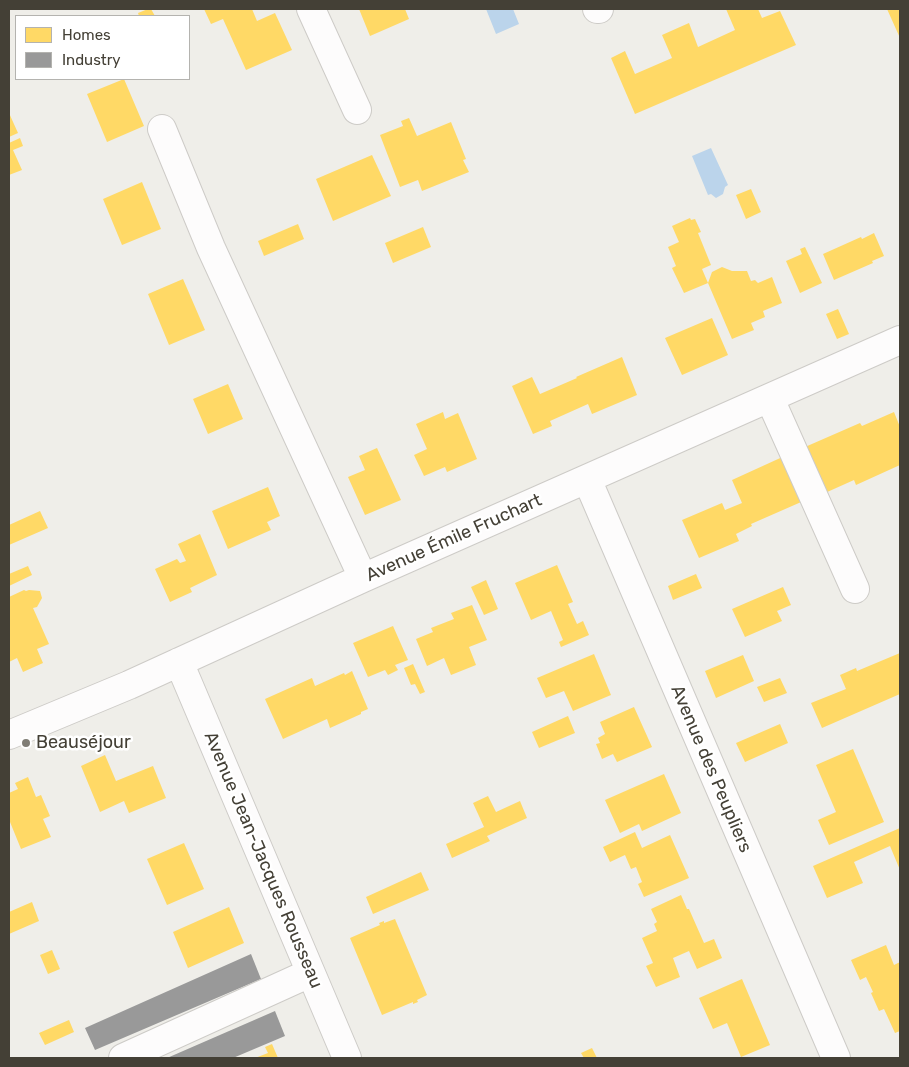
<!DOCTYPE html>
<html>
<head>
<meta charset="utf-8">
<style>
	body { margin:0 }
	#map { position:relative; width:909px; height:1067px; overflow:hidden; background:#efeee9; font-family:Rubik,sans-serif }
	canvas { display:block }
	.frame { position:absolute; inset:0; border:10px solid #444036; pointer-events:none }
	.legend { position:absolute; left:15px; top:15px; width:175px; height:65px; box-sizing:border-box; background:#fff; border:1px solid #b4b3af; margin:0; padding:6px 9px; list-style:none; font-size:15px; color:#444036 }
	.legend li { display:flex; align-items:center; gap:10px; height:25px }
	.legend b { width:25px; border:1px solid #b4b3af }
</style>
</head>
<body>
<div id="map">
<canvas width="909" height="1067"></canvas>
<div class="frame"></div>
<ul class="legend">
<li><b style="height:14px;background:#ffd966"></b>Homes</li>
<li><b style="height:14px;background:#999"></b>Industry</li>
</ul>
</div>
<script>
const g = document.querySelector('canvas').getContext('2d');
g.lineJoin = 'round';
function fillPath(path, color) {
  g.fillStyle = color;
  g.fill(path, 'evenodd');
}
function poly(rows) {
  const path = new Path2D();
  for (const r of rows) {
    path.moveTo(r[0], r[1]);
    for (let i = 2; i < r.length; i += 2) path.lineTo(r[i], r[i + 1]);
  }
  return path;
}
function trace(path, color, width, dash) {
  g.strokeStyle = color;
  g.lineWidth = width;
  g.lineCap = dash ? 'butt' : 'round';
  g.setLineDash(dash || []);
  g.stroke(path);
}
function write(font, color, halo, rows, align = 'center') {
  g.font = font + ' Rubik,sans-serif';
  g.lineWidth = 5;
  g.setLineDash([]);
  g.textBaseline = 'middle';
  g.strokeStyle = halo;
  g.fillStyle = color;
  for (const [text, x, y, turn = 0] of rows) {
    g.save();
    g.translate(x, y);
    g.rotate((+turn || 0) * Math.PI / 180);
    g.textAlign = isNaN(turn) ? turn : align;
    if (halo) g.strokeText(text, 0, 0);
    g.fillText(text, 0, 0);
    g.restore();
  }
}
fillPath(poly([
	[486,9,513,9,519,24,496,34],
	[711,148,728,185,725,187,723,194,716,198,711,194,708,195,692,156]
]), '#bbd4eb');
fillPath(poly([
	[148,9,151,9,155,16,139,16,138,13],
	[204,9,252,9,257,21,275,13,292,50,246,70,223,19,211,24],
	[359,9,405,9,409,19,370,36],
	[726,9,758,9,762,18,780,11,796,45,635,114,611,58,625,51,635,74,672,58,662,35,689,23,698,47,735,30],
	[887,9,900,9,900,38],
	[124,79,144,126,107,142,87,94],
	[9,113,18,133,9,137],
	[409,118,417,136,451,122,466,159,463,160,469,172,422,191,418,180,400,187,380,135,403,126,401,121],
	[20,138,23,146,13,150,22,170,9,175,9,143],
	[372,155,391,196,333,221,316,179],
	[142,182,161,229,122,245,103,199],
	[751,189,761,212,746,219,736,195],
	[690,218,691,220,695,219,701,232,698,233,711,265,702,269,708,283,684,293,672,268,676,266,668,247,679,242,672,226],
	[298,224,304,239,264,256,258,241],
	[423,227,431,247,393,263,385,243],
	[874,233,884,256,872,261,873,263,834,280,823,254,861,237,862,239],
	[805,247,822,283,800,293,786,261,802,254,800,249],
	[722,267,732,271,747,271,751,281,755,280,758,283,772,277,782,303,763,311,765,317,751,323,754,330,732,339,708,283,712,272],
	[183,279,205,330,169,345,148,294],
	[838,309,849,334,837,339,826,314],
	[712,318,728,355,682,375,665,338],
	[622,357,637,395,592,414,588,404,550,421,552,426,533,434,512,386,532,377,540,394,577,378,576,377],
	[228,384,243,419,208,434,193,399],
	[443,412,445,419,458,413,477,459,447,472,445,467,424,476,414,455,427,449,416,424],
	[894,412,900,427,900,465,856,485,854,480,825,493,805,447,860,423,862,426],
	[377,448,401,500,365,515,348,477,365,470,359,456],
	[789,454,808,499,751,524,752,526,736,534,739,541,699,558,682,520,722,503,725,510,742,503,732,480],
	[268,487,280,516,267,522,271,530,228,549,212,511],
	[40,511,48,528,9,545,9,525],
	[200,534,217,575,190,588,192,592,170,602,155,569,177,559,180,563,186,561,178,544],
	[557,565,573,602,568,604,577,624,583,621,589,635,561,647,559,642,563,640,551,611,531,620,515,583],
	[28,566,32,575,9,586,9,574],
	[696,574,702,588,673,600,668,586],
	[486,580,498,609,484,615,471,587],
	[783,587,791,605,777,611,782,621,745,637,732,609],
	[24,590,26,591,29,590,40,591,42,598,37,607,33,608,49,644,37,649,43,663,23,672,17,658,9,662,9,621,10,620,9,616,9,597],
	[472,605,487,640,469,647,476,665,451,675,444,658,427,666,416,639,433,632,431,628,454,619,451,613],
	[393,626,408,660,395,665,398,670,388,675,385,670,368,677,353,643],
	[900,653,900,694,822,728,811,703,846,689,840,675,856,668,857,671],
	[594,654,611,695,573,711,564,691,546,698,537,678],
	[743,655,754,681,716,698,705,671],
	[413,664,425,692,420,694,415,684,411,685,404,668],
	[352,671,368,709,361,712,361,714,330,728,327,719,283,739,265,699,312,678,315,686,344,673,345,675],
	[780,678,787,693,764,702,757,687],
	[634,707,652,747,617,762,613,754,602,759,596,744,600,743,598,738,605,734,600,722],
	[568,716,575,733,539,748,532,732],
	[780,724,788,743,745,762,736,743],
	[853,749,884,822,829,845,818,820,836,812,816,765],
	[105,755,116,781,153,766,166,798,129,813,124,801,100,812,81,766],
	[664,774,681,813,642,831,639,824,620,833,605,800],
	[28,777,36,797,41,795,50,816,43,819,51,837,21,849,10,822,9,822,9,793,18,789,15,783],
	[488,796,496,812,520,801,527,818,487,836,490,841,452,858,446,844,484,827,473,803],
	[900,828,900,870,890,846,854,862,863,883,827,898,813,866],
	[635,832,642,848,670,835,689,878,644,897,638,884,642,882,636,867,631,869,625,855,610,862,603,847],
	[184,843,204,889,167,905,147,859],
	[421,872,429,890,373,914,366,897],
	[681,895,687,909,689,909,704,943,714,939,722,958,697,969,689,951,673,958,680,977,656,987,646,966,653,963,642,938,657,931,654,924,657,922,651,909],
	[32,902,39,921,9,934,9,912],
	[229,907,244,943,188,968,173,932],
	[395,919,427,995,417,1000,418,1002,413,1004,413,1002,382,1015,350,938,380,925,379,923,384,921,384,923],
	[886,945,894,965,900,962,900,1031,895,1033,884,1009,879,1011,871,993,873,992,866,977,860,980,851,960],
	[52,950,60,969,48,974,40,955],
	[742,979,770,1045,741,1057,727,1023,713,1029,699,998],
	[69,1020,74,1032,45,1045,39,1033],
	[272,1044,278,1058,255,1058,268,1053,265,1047],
	[592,1048,597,1058,584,1058,581,1053]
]), '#ffd966');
fillPath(poly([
	[251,954,261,979,95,1050,85,1028],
	[275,1011,285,1036,233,1058,167,1058]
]), '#999');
const minor = poly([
	[311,9,357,110],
	[597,9,599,9],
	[162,129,211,248,363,578],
	[770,399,855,589],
	[587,479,836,1058],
	[179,662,347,1058],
	[9,735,129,685,363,578,900,340],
	[123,1058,310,973]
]);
trace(minor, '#cdcbc7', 30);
trace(minor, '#fdfcfc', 28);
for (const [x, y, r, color] of [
	[26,743,5,"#807d75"]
]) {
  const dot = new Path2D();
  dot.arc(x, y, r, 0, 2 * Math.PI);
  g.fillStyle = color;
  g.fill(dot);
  trace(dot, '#fff', 2);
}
write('18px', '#444036', '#fff', [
	["Avenue Émile Fruchart",454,538,-24],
	["Avenue des Peupliers",711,769,67],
	["Avenue Jean-Jacques Rousseau",263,860,67]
]);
write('18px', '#444036', '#fff', [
	["Beauséjour",36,743]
], 'left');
</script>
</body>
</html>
